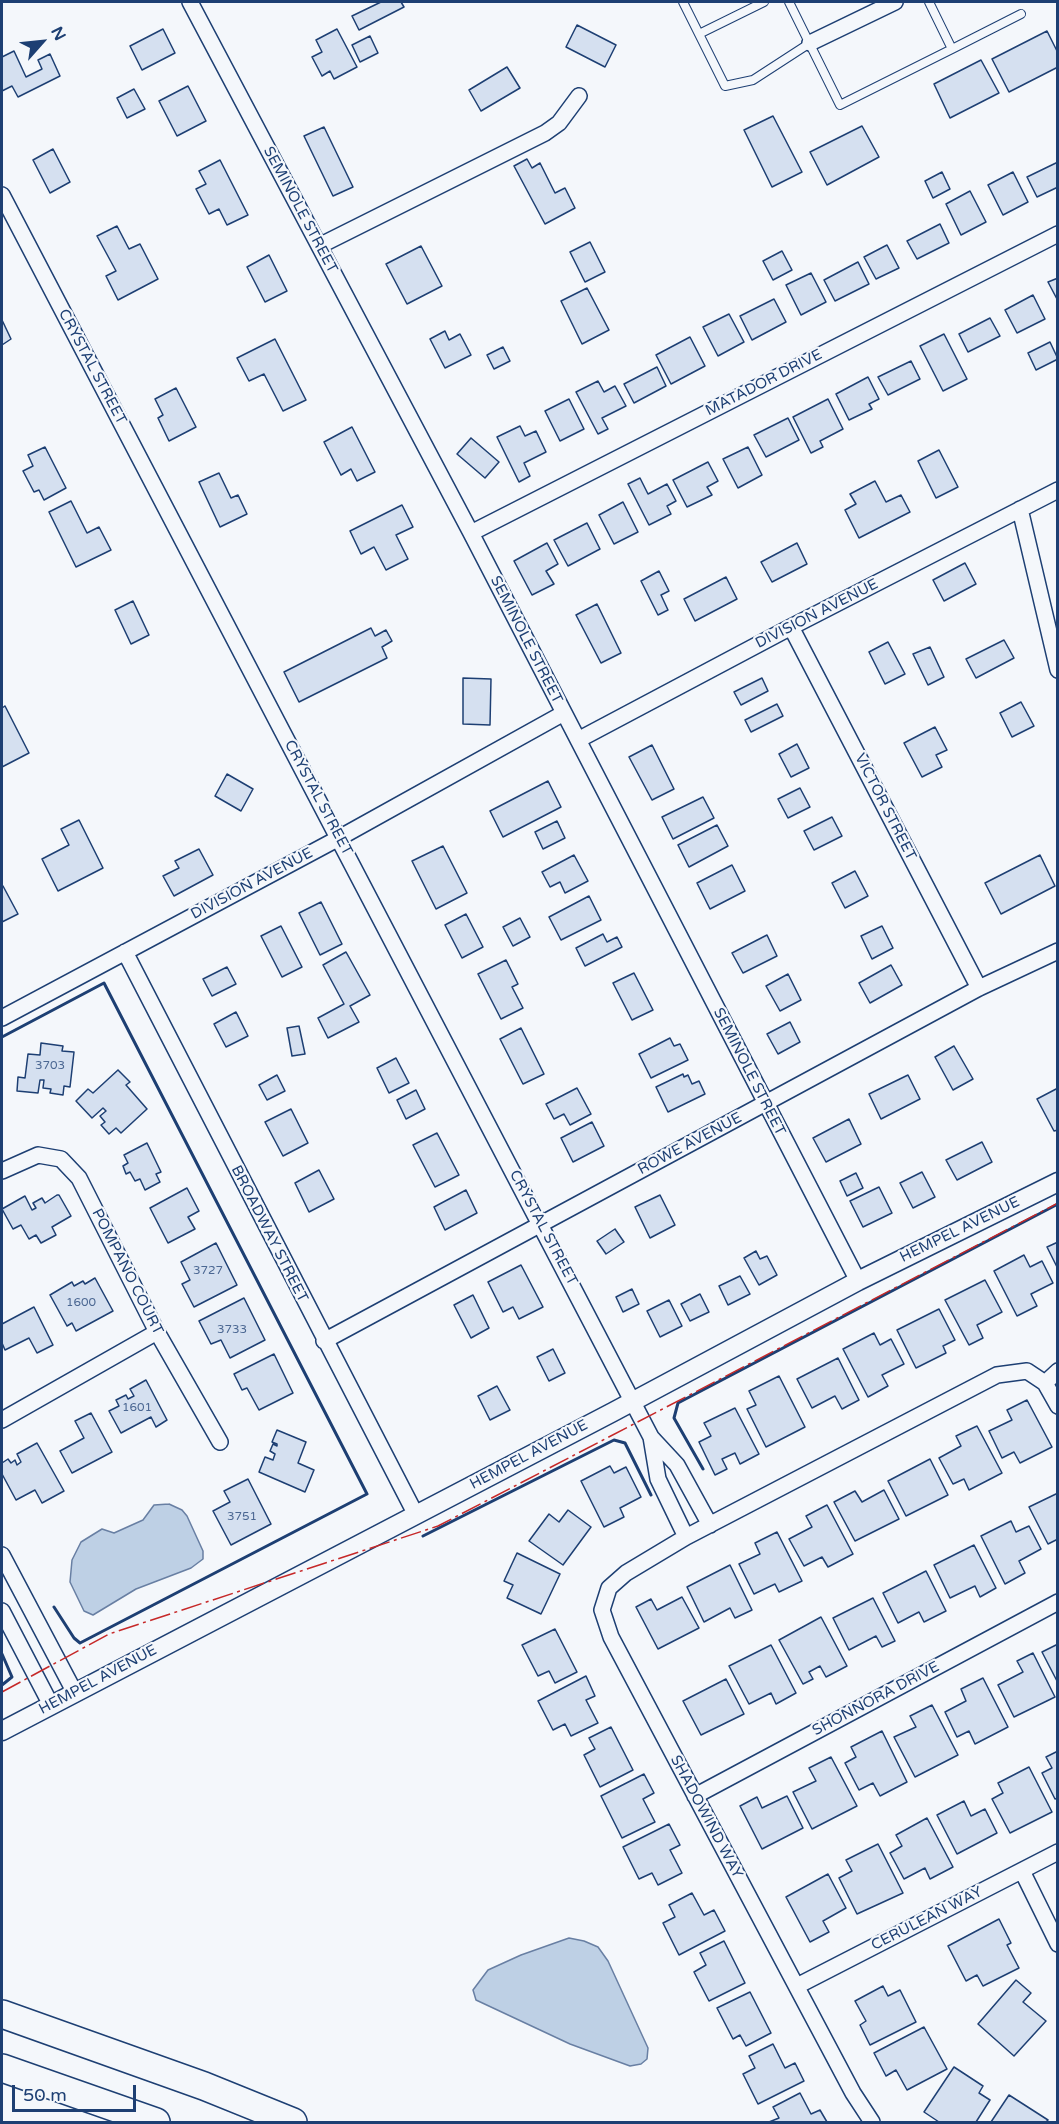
<!DOCTYPE html>
<html>
<head>
<meta charset="utf-8">
<style>
	body { margin:0 }
	#map { position:relative; width:1059px; height:2124px; overflow:hidden; background:#f4f7fb; font-family:"Varela Round",sans-serif }
	canvas { display:block }
	.frame { position:absolute; inset:0; border:3px solid #1d3f73; pointer-events:none }
	.north { position:absolute; left:12px; top:12px; width:60px; height:60px; -webkit-text-stroke:4px #f4f7fb; paint-order:stroke; rotate:63deg; font-size:16px; font-weight:700; line-height:24px; text-align:center; color:#1d3f73 }
	.north::after { content:''; display:block; margin:auto; width:21px; height:27px; background:#1d3f73; clip-path:polygon(50% 0,100% 100%,50% 72%,0 100%) }
	.scale { position:absolute; left:12px; top:2085px; width:124px; height:27px; box-sizing:border-box; border:3px solid #1d3f73; border-top:0; padding-left:8px; font-size:18px; line-height:21px; white-space:nowrap; color:#1d3f73; -webkit-text-stroke:4px #f4f7fb; paint-order:stroke }
</style>
</head>
<body>
<div id="map">
<canvas width="1059" height="2124"></canvas>
<div class="frame"></div>
<div class="north">N</div>
<div class="scale">50 m</div>
</div>
<script>
const g = document.querySelector('canvas').getContext('2d');
g.lineJoin = 'round';
function fillPath(path, color) {
  g.fillStyle = color;
  g.fill(path, 'evenodd');
}
function poly(rows) {
  const path = new Path2D();
  for (const r of rows) {
    path.moveTo(r[0], r[1]);
    for (let i = 2; i < r.length; i += 2) path.lineTo(r[i], r[i + 1]);
  }
  return path;
}
function trace(path, color, width, dash) {
  g.strokeStyle = color;
  g.lineWidth = width;
  g.lineCap = dash ? 'butt' : 'round';
  g.setLineDash(dash || []);
  g.stroke(path);
}
function write(font, color, halo, rows, align = 'center') {
  g.font = font + ' "Varela Round",sans-serif';
  g.lineWidth = 4.5;
  g.setLineDash([]);
  g.textBaseline = 'middle';
  g.strokeStyle = halo;
  g.fillStyle = color;
  for (const [text, x, y, turn = 0] of rows) {
    g.save();
    g.translate(x, y);
    g.rotate((+turn || 0) * Math.PI / 180);
    g.textAlign = isNaN(turn) ? turn : align;
    if (halo) g.strokeText(text, 0, 0);
    g.fillText(text, 0, 0);
    g.restore();
  }
}
const water = poly([
	[169,1504,182,1510,187,1516,203,1551,203,1559,191,1568,136,1589,93,1615,84,1611,70,1582,72,1560,81,1542,102,1529,114,1533,143,1520,154,1505,169,1504],
	[569,1938,584,1941,598,1947,608,1961,648,2048,647,2059,641,2064,630,2066,570,2044,476,2000,473,1990,488,1970,521,1955,569,1938]
]);
fillPath(water, '#bed0e5');
trace(water, '#687fa3', 1.5);
const building = poly([
	[381,2,401,2,404,7,359,30,352,16,381,2],
	[577,25,616,45,605,67,566,47,577,25],
	[163,29,175,53,142,70,130,46,163,29],
	[337,29,357,67,334,79,330,71,322,76,312,57,322,52,316,40,337,29],
	[1047,31,1058,53,1058,67,1009,92,992,59,1047,31],
	[370,36,378,53,360,62,352,45,370,36],
	[14,51,26,77,42,69,38,60,50,54,60,76,18,97,12,86,2,91,2,57,14,51],
	[981,60,999,93,950,118,934,84,981,60],
	[507,67,520,88,481,111,469,90,507,67],
	[188,86,206,121,177,136,159,101,188,86],
	[134,89,145,109,127,118,117,98,134,89],
	[773,116,802,172,772,187,744,130,773,116],
	[862,126,879,157,827,185,810,152,862,126],
	[324,127,353,187,333,196,304,136,324,127],
	[53,149,70,182,50,193,33,160,53,149],
	[527,159,532,168,540,163,555,193,565,188,575,208,545,224,514,166,527,159],
	[220,160,248,215,227,225,219,209,209,214,196,189,206,184,199,171,220,160],
	[1058,162,1058,187,1037,197,1027,177,1058,162],
	[942,172,950,189,933,198,925,181,942,172],
	[1013,172,1028,202,1003,215,988,185,1013,172],
	[970,191,986,222,961,235,946,204,970,191],
	[940,224,949,243,917,259,907,241,940,224],
	[117,226,129,249,140,244,158,279,118,300,106,276,116,271,97,236,117,226],
	[590,242,605,272,585,282,570,252,590,242],
	[887,245,899,268,876,279,864,257,887,245],
	[421,246,442,286,407,304,386,264,421,246],
	[782,251,792,270,773,280,763,261,782,251],
	[269,255,287,291,265,302,247,267,269,255],
	[858,262,869,284,835,301,824,280,858,262],
	[811,273,826,302,801,315,786,285,811,273],
	[1058,278,1058,301,1048,282,1058,278],
	[587,288,609,330,582,344,561,301,587,288],
	[1033,295,1045,319,1017,333,1005,310,1033,295],
	[774,299,786,322,752,340,740,316,774,299],
	[729,314,744,342,718,356,703,327,729,314],
	[990,318,1000,336,968,352,959,334,990,318],
	[2,320,11,339,2,345,2,320],
	[445,331,449,340,460,334,471,355,445,368,430,339,445,331],
	[944,334,967,379,943,391,920,346,944,334],
	[690,337,705,366,671,384,656,355,690,337],
	[275,339,306,400,283,411,264,374,249,381,237,358,275,339],
	[1050,342,1058,359,1036,370,1028,353,1050,342],
	[503,347,510,361,494,369,487,355,503,347],
	[911,361,920,379,888,395,878,377,911,361],
	[657,367,666,386,634,403,624,384,657,367],
	[868,377,879,399,869,404,872,409,849,420,836,394,868,377],
	[598,381,604,392,615,386,626,406,602,418,608,429,598,434,576,392,598,381],
	[176,388,196,427,169,441,158,418,163,415,155,399,176,388],
	[569,399,584,429,560,441,545,411,569,399],
	[828,399,843,429,820,441,823,447,811,453,793,417,828,399],
	[788,418,799,440,766,457,754,435,788,418],
	[520,426,525,436,536,431,546,452,524,463,530,476,519,482,497,437,520,426],
	[352,427,375,472,357,481,351,469,341,475,324,442,352,427],
	[471,438,499,462,485,478,457,454,471,438],
	[45,447,66,488,44,500,39,490,34,492,23,471,33,466,28,455,45,447],
	[748,447,762,475,738,488,723,459,748,447],
	[939,450,958,487,936,498,918,461,939,450],
	[708,462,718,481,707,487,712,495,687,507,673,480,708,462],
	[219,473,231,498,238,495,247,514,220,527,199,482,219,473],
	[640,478,648,494,667,484,676,501,667,506,671,514,649,525,628,484,640,478],
	[875,481,886,502,901,495,910,512,859,538,845,510,856,504,850,494,875,481],
	[71,501,87,533,99,527,111,550,76,567,49,512,71,501],
	[623,502,638,532,614,544,599,515,623,502],
	[402,505,413,527,396,535,408,559,386,570,374,547,361,554,350,531,402,505],
	[587,523,600,549,568,566,554,540,587,523],
	[547,543,558,564,546,571,554,584,532,595,514,561,547,543],
	[797,543,807,564,772,582,761,562,797,543],
	[965,563,976,584,944,601,933,580,965,563],
	[659,571,669,591,661,595,668,610,658,615,641,581,659,571],
	[726,577,737,599,695,621,684,599,726,577],
	[133,601,149,635,131,644,115,610,133,601],
	[597,604,621,653,601,663,576,615,597,604],
	[371,628,375,636,386,630,392,641,382,647,387,658,299,702,284,672,371,628],
	[1004,640,1014,658,976,678,966,659,1004,640],
	[888,642,905,674,885,684,869,652,888,642],
	[930,647,944,677,928,685,913,654,930,647],
	[463,678,491,679,490,725,463,724,463,678],
	[762,678,768,691,741,705,734,692,762,678],
	[1021,702,1034,726,1012,737,1000,713,1021,702],
	[777,704,783,716,751,732,745,720,777,704],
	[5,706,29,753,2,767,2,708,5,706],
	[935,727,947,750,936,755,942,767,922,777,904,743,935,727],
	[797,744,809,768,791,777,779,754,797,744],
	[652,745,674,789,652,800,629,757,652,745],
	[227,774,253,789,241,811,215,796,227,774],
	[548,781,561,807,503,837,490,811,548,781],
	[800,788,810,807,788,818,778,799,800,788],
	[703,797,714,818,673,839,662,817,703,797],
	[832,817,842,836,814,850,804,831,832,817],
	[79,820,103,868,58,891,42,859,69,845,61,829,79,820],
	[557,821,565,838,543,849,535,832,557,821],
	[717,825,728,846,689,867,678,845,717,825],
	[443,846,467,893,436,909,412,861,443,846],
	[199,849,213,875,174,896,163,876,179,868,175,861,199,849],
	[574,855,588,881,565,893,560,882,550,887,542,872,574,855],
	[1040,855,1055,886,1001,914,985,883,1040,855],
	[732,865,745,891,710,909,697,883,732,865],
	[855,871,868,896,845,908,832,883,855,871],
	[3,886,18,914,2,922,2,887,3,886],
	[589,896,601,920,561,940,549,917,589,896],
	[321,902,342,944,320,955,299,913,321,902],
	[466,914,483,947,462,958,445,925,466,914],
	[520,918,530,937,513,946,503,927,520,918],
	[281,926,302,967,282,977,261,936,281,926],
	[882,926,893,948,872,959,861,936,882,926],
	[603,934,607,942,617,937,622,947,585,966,576,948,603,934],
	[767,935,777,956,743,973,732,953,767,935],
	[346,952,370,995,350,1006,359,1022,328,1038,318,1018,344,1004,323,965,346,952],
	[506,960,518,984,512,987,523,1008,501,1019,478,974,506,960],
	[891,965,902,985,870,1003,859,983,891,965],
	[227,967,236,984,212,996,203,979,227,967],
	[634,973,653,1010,632,1020,613,983,634,973],
	[788,974,801,1000,780,1011,766,986,788,974],
	[236,1012,248,1036,226,1047,214,1024,236,1012],
	[790,1022,800,1042,778,1054,767,1034,790,1022],
	[299,1026,305,1054,292,1056,287,1028,299,1026],
	[521,1028,544,1074,523,1084,500,1039,521,1028],
	[670,1038,674,1046,680,1044,688,1060,651,1078,639,1054,670,1038],
	[41,1043,63,1046,62,1051,74,1052,70,1087,64,1086,63,1095,50,1093,51,1089,43,1088,44,1080,40,1080,38,1093,17,1091,18,1077,25,1078,28,1054,40,1055,41,1043],
	[954,1046,973,1079,953,1090,935,1057,954,1046],
	[396,1058,409,1083,389,1093,377,1068,396,1058],
	[118,1070,130,1082,126,1085,147,1109,121,1133,116,1128,109,1134,101,1125,105,1122,100,1116,106,1111,103,1108,92,1118,76,1101,88,1089,93,1093,118,1070],
	[683,1074,684,1077,688,1075,692,1084,699,1081,705,1094,668,1112,656,1087,683,1074],
	[277,1075,285,1091,267,1100,259,1085,277,1075],
	[908,1075,920,1099,881,1119,869,1094,908,1075],
	[577,1088,591,1114,570,1125,564,1114,554,1119,546,1104,577,1088],
	[1058,1088,1058,1130,1054,1131,1037,1099,1058,1088],
	[416,1090,425,1109,406,1119,397,1100,416,1090],
	[291,1109,308,1143,283,1156,265,1122,291,1109],
	[849,1119,861,1144,826,1162,813,1138,849,1119],
	[592,1122,604,1146,573,1162,561,1138,592,1122],
	[437,1133,459,1175,435,1187,413,1145,437,1133],
	[982,1142,992,1162,957,1180,946,1160,982,1142],
	[147,1143,161,1172,156,1174,160,1182,145,1190,140,1179,135,1181,130,1172,126,1174,123,1166,128,1163,124,1155,147,1143],
	[319,1170,334,1199,309,1212,295,1183,319,1170],
	[922,1172,935,1197,913,1208,900,1183,922,1172],
	[856,1173,863,1188,847,1196,840,1181,856,1173],
	[879,1187,892,1213,863,1227,850,1201,879,1187],
	[187,1188,199,1211,188,1217,195,1229,168,1243,150,1208,187,1188],
	[466,1190,477,1213,445,1230,434,1207,466,1190],
	[57,1195,59,1195,71,1216,52,1227,56,1235,41,1243,36,1235,29,1239,21,1225,13,1229,2,1209,25,1196,32,1210,36,1208,33,1203,42,1198,45,1203,57,1195],
	[660,1195,675,1225,650,1238,635,1207,660,1195],
	[615,1229,624,1242,606,1254,597,1241,615,1229],
	[1058,1242,1058,1269,1047,1247,1058,1242],
	[216,1243,237,1285,194,1307,182,1284,190,1280,181,1262,216,1243],
	[756,1251,760,1259,767,1256,777,1275,759,1285,744,1258,756,1251],
	[1024,1255,1030,1267,1042,1261,1053,1283,1031,1294,1037,1306,1017,1316,994,1271,1024,1255],
	[521,1265,543,1307,519,1319,513,1307,503,1312,488,1282,521,1265],
	[740,1276,750,1294,728,1305,719,1286,740,1276],
	[95,1278,113,1311,76,1331,72,1323,67,1326,50,1295,72,1282,74,1286,83,1281,85,1284,95,1278],
	[985,1280,1002,1312,977,1325,983,1338,969,1345,945,1300,985,1280],
	[632,1289,639,1304,623,1312,616,1297,632,1289],
	[700,1294,709,1312,690,1321,681,1304,700,1294],
	[473,1295,489,1328,471,1338,454,1305,473,1295],
	[244,1298,265,1340,230,1358,221,1340,211,1344,199,1321,244,1298],
	[669,1300,682,1326,660,1337,647,1311,669,1300],
	[34,1307,53,1345,37,1353,29,1338,5,1350,2,1343,2,1324,34,1307],
	[939,1309,955,1340,943,1346,946,1353,916,1368,897,1330,939,1309],
	[874,1333,880,1345,891,1339,904,1364,882,1375,888,1386,868,1397,843,1349,874,1333],
	[553,1349,565,1373,549,1381,537,1357,553,1349],
	[274,1354,293,1393,259,1410,247,1388,242,1390,234,1374,274,1354],
	[838,1358,859,1400,842,1409,835,1396,812,1408,797,1379,838,1358],
	[779,1376,805,1427,766,1447,747,1409,756,1405,749,1391,779,1376],
	[146,1380,167,1420,156,1427,151,1417,121,1433,109,1411,119,1406,116,1400,126,1395,128,1399,134,1396,130,1389,146,1380],
	[497,1386,510,1410,490,1420,478,1396,497,1386],
	[1027,1400,1052,1447,1020,1463,1014,1452,1002,1458,989,1431,1012,1420,1007,1410,1027,1400],
	[735,1408,759,1454,740,1464,735,1453,722,1459,727,1469,715,1475,699,1442,711,1436,704,1423,735,1408],
	[91,1413,112,1452,72,1473,60,1451,84,1438,75,1421,91,1413],
	[977,1426,1002,1473,969,1490,964,1479,953,1484,939,1458,961,1446,956,1436,977,1426],
	[277,1430,306,1442,298,1463,314,1470,305,1492,259,1472,265,1457,273,1460,275,1454,270,1451,273,1444,277,1446,277,1444,272,1442,277,1430],
	[37,1443,64,1491,42,1503,35,1490,16,1500,2,1474,2,1463,8,1459,11,1463,15,1460,17,1465,21,1462,17,1454,37,1443],
	[930,1459,948,1495,906,1516,888,1481,930,1459],
	[610,1466,614,1473,626,1467,641,1497,620,1508,624,1517,604,1527,581,1481,610,1466],
	[248,1479,271,1524,231,1545,213,1511,230,1502,224,1491,248,1479],
	[884,1490,899,1519,855,1541,834,1502,855,1491,862,1502,884,1490],
	[1058,1493,1058,1539,1048,1544,1029,1507,1058,1493],
	[827,1505,853,1554,828,1567,822,1557,804,1566,789,1539,812,1527,806,1516,827,1505],
	[568,1510,591,1527,563,1565,529,1541,549,1514,559,1522,568,1510],
	[1011,1521,1016,1532,1029,1526,1041,1549,1019,1561,1025,1573,1005,1584,981,1536,1011,1521],
	[777,1532,802,1581,779,1592,775,1584,754,1594,739,1564,760,1554,755,1543,777,1532],
	[974,1545,996,1588,980,1597,975,1586,950,1598,934,1565,974,1545],
	[517,1553,560,1574,541,1614,507,1598,513,1585,504,1581,517,1553],
	[730,1565,752,1610,735,1618,730,1608,704,1622,687,1587,730,1565],
	[926,1571,946,1611,924,1622,919,1612,898,1623,883,1593,926,1571],
	[682,1597,699,1628,658,1649,636,1607,651,1599,657,1610,682,1597],
	[873,1598,895,1641,882,1647,876,1636,849,1650,833,1618,873,1598],
	[821,1617,847,1666,826,1677,820,1666,809,1672,813,1679,803,1684,779,1640,821,1617],
	[555,1629,577,1672,555,1683,549,1671,538,1676,522,1645,555,1629],
	[1058,1644,1058,1683,1042,1652,1058,1644],
	[771,1645,796,1693,776,1704,771,1693,749,1704,729,1666,771,1645],
	[1033,1653,1055,1697,1014,1717,998,1685,1023,1672,1017,1661,1033,1653],
	[586,1676,595,1696,586,1700,598,1723,571,1736,565,1724,553,1730,538,1701,586,1676],
	[983,1678,1008,1727,975,1744,969,1731,957,1737,945,1712,966,1701,961,1689,983,1678],
	[726,1679,744,1714,701,1735,683,1701,726,1679],
	[932,1705,958,1755,915,1777,894,1737,916,1727,910,1716,932,1705],
	[611,1727,633,1770,600,1787,584,1755,595,1749,589,1738,611,1727],
	[882,1731,907,1782,880,1796,873,1783,859,1790,845,1763,856,1757,851,1747,882,1731],
	[1058,1751,1058,1798,1055,1799,1042,1773,1052,1768,1046,1757,1058,1751],
	[831,1757,857,1806,812,1829,793,1792,816,1781,809,1768,831,1757],
	[1029,1767,1052,1812,1010,1833,992,1799,1003,1793,998,1783,1029,1767],
	[644,1774,654,1793,643,1799,655,1822,622,1838,601,1796,644,1774],
	[787,1796,803,1828,762,1849,740,1806,757,1797,762,1808,787,1796],
	[964,1801,971,1816,985,1809,997,1833,957,1854,937,1815,964,1801],
	[927,1818,953,1867,930,1879,925,1868,904,1879,890,1853,902,1846,896,1835,927,1818],
	[669,1824,680,1845,670,1850,682,1873,658,1885,652,1873,639,1879,623,1847,669,1824],
	[878,1844,903,1893,857,1914,839,1878,852,1871,846,1860,878,1844],
	[828,1874,846,1908,823,1921,829,1932,810,1942,786,1897,828,1874],
	[692,1893,704,1915,714,1910,725,1931,679,1955,663,1923,675,1917,669,1905,692,1893],
	[999,1919,1011,1943,1007,1945,1019,1968,983,1986,977,1975,966,1981,948,1946,999,1919],
	[724,1941,745,1983,709,2001,694,1972,706,1965,700,1953,724,1941],
	[1016,1980,1031,1993,1023,2002,1046,2021,1014,2056,978,2024,1016,1980],
	[883,1986,888,1996,900,1990,916,2022,870,2045,860,2025,866,2021,855,2001,883,1986],
	[750,1992,771,2033,746,2046,740,2035,733,2039,717,2008,750,1992],
	[924,2027,947,2069,907,2090,896,2070,886,2076,874,2053,924,2027],
	[773,2044,785,2068,795,2063,804,2081,758,2104,743,2074,755,2068,749,2056,773,2044],
	[954,2067,983,2086,979,2093,990,2100,976,2122,939,2122,924,2112,954,2067],
	[800,2093,811,2114,820,2110,827,2122,769,2122,779,2118,773,2107,800,2093],
	[1009,2095,1048,2120,1046,2122,991,2122,1009,2095]
]);
fillPath(building, '#d5e0f0');
trace(building, '#1d3f73', 1.5);
const service = poly([
	[683,2,699,34],
	[764,2,699,34,725,86,753,80,810,43],
	[789,2,840,105,952,49,929,2],
	[952,49,1021,14]
]);
const minor = poly([
	[190,2,471,533,858,1281],
	[810,43,895,2],
	[2,195,651,1437,677,1465,710,1525],
	[319,246,545,133,559,123,579,96],
	[1020,509,1058,670],
	[471,533,1058,234],
	[791,627,979,988],
	[578,740,791,627,1058,490],
	[125,952,416,1515],
	[2,1018,339,838,564,713],
	[2,1171,38,1155,61,1159,79,1178,157,1332,220,1442],
	[324,1341,979,988,1058,951],
	[1045,1383,1058,1371],
	[2,1420,157,1332],
	[651,1437,658,1479,686,1537],
	[2,1555,75,1693],
	[2,1611,51,1705],
	[695,1796,1058,1602],
	[1022,1871,1058,1944],
	[797,1986,1058,1852],
	[872,2122,853,2093,611,1637,602,1610,609,1588,626,1573,686,1537,997,1375,1027,1371,1045,1383,1058,1406]
]);
const tertiary = poly([
	[2,1731,613,1412,858,1281,1058,1182]
]);
const motorway = poly([
	[2,2014,204,2086,293,2122],
	[2,2068,156,2122]
]);
trace(service, '#1d3f73', 10);
trace(minor, '#1d3f73', 18);
trace(tertiary, '#1d3f73', 21);
trace(motorway, '#1d3f73', 30);
trace(service, '#f4f7fb', 8);
trace(minor, '#f4f7fb', 15);
trace(tertiary, '#f4f7fb', 18);
trace(motorway, '#f4f7fb', 27);
trace(poly([
	[2,1037,104,983,367,1494,80,1643,74,1638,54,1607],
	[703,1469,674,1418,678,1403,1058,1204],
	[423,1536,614,1440,625,1443,651,1495],
	[2,1654,12,1677,2,1685]
]), '#1d3f73', 3);
trace(poly([
	[2,1692,109,1634,438,1526,1058,1203]
]), '#c62828', 1.5, [21, 4.5, 3, 4.5]);
write('12px', '#4b6792', null, [
	["3703",50,1066],
	["3727",208,1271],
	["1600",81,1303],
	["3733",232,1330],
	["1601",137,1408],
	["3751",242,1517]
]);
write('15px', '#1d3f73', '#f4f7fb', [
	["SEMINOLE STREET",300,210,62],
	["CRYSTAL STREET",92,367,62],
	["MATADOR DRIVE",764,383,-27],
	["DIVISION AVENUE",817,614,-27],
	["SEMINOLE STREET",526,640,63],
	["CRYSTAL STREET",318,798,62],
	["VICTOR STREET",885,807,63],
	["DIVISION AVENUE",252,884,-28],
	["SEMINOLE STREET",749,1072,63],
	["ROWE AVENUE",690,1144,-28],
	["CRYSTAL STREET",543,1228,62],
	["HEMPEL AVENUE",960,1230,-26],
	["BROADWAY STREET",269,1234,63],
	["POMPANO COURT",127,1272,63],
	["HEMPEL AVENUE",529,1455,-28],
	["HEMPEL AVENUE",98,1680,-28],
	["SHONNORA DRIVE",876,1699,-28],
	["SHADOWIND WAY",706,1817,62],
	["CERULEAN WAY",927,1919,-27]
]);
</script>
</body>
</html>
